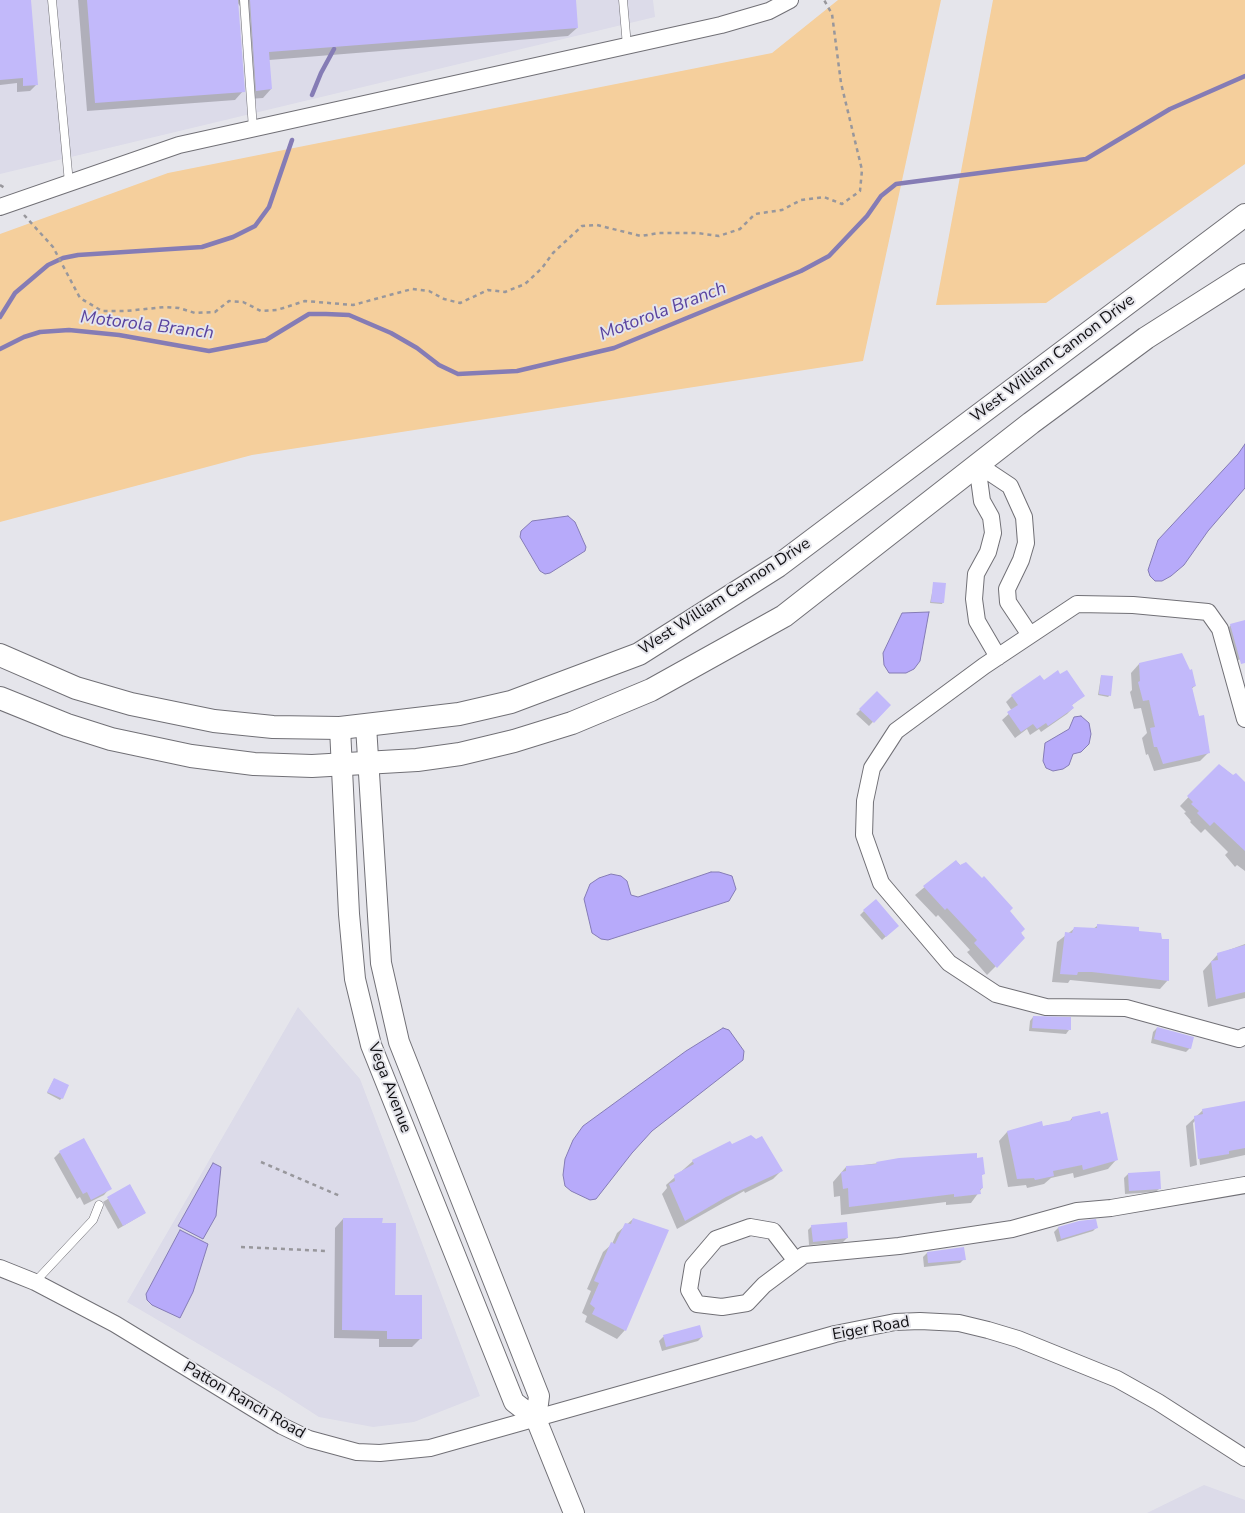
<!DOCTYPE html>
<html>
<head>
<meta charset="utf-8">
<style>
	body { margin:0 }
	canvas { display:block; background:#e5e5eb }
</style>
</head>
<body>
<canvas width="1245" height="1513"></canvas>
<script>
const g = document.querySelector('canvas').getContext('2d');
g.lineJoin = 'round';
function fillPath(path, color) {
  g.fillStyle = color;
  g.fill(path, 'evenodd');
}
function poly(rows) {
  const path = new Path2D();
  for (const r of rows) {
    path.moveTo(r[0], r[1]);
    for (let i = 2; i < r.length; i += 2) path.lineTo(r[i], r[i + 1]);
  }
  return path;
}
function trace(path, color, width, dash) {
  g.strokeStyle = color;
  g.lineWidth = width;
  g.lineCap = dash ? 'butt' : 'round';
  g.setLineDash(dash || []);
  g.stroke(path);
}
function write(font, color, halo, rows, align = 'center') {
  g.font = font + ' "Nunito Sans",sans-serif';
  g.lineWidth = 4;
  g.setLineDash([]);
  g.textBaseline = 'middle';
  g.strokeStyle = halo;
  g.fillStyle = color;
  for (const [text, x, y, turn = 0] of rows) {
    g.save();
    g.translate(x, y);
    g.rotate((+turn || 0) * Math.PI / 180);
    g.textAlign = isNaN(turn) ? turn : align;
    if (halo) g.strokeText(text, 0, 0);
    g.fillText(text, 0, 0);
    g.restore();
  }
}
fillPath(poly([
	[0,0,653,0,655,17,0,174],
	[298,1007,360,1079,480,1396,414,1422,373,1427,319,1417,277,1390,127,1302],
	[1204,1485,1245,1500,1245,1513,1147,1513]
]), '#dcdbe9');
fillPath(poly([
	[838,0,941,0,863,361,252,455,0,522,0,234,168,173,772,53],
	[993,0,1245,0,1245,164,1046,303,936,305]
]), '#f5cf9c');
const water = poly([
	[1245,444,1245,488,1208,531,1184,565,1171,576,1162,581,1155,581,1150,576,1148,570,1158,540,1238,454,1245,444],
	[568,516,575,522,586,547,585,551,550,573,545,574,540,571,520,537,521,531,532,521,568,516],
	[929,612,920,661,914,669,906,673,889,673,884,665,883,653,902,613,929,612],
	[1081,716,1089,723,1091,734,1089,744,1081,752,1073,754,1069,765,1063,769,1053,771,1046,768,1043,761,1045,743,1069,729,1074,717,1081,716],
	[711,872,719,872,732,876,736,889,729,901,608,940,601,939,592,933,584,899,590,884,599,878,611,874,621,876,627,881,631,895,638,897,711,872],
	[723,1028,729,1030,744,1051,743,1060,652,1131,632,1153,596,1199,590,1200,571,1191,565,1186,563,1175,565,1159,573,1140,583,1126,686,1051,723,1028],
	[213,1163,221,1167,216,1216,203,1239,178,1226,213,1163],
	[180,1230,208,1244,193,1292,180,1318,152,1305,147,1300,146,1294,180,1230]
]);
fillPath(water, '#b7aafa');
trace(water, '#857cb5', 1);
fillPath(poly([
	[0,0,29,0,36,85,30,91,17,92,17,83,0,85],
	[78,0,574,0,577,28,568,36,269,60,271,89,263,98,248,99,242,9,237,2,243,91,235,100,87,111],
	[934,583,943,602,942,604,930,603],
	[1245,621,1245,658,1235,661,1227,629,1231,625],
	[1139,664,1195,686,1191,689,1209,752,1200,761,1154,771,1148,754,1146,755,1142,738,1147,733,1141,708,1134,709,1130,692,1132,690,1131,673],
	[1101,676,1110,695,1108,697,1098,695],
	[1043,682,1083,696,1071,706,1073,708,1067,714,1041,732,1039,729,1030,735,1027,729,1015,738,1002,720,1012,711,1006,702,1012,696],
	[877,693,889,705,869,726,856,714],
	[1219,765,1245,784,1245,871,1237,865,1235,867,1225,855,1228,852,1205,829,1201,833,1190,822,1191,821,1184,813,1186,812,1180,806],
	[956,861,1008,911,1024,938,987,975,967,952,970,950,938,915,936,917,915,895],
	[864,911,893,930,882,940,860,915],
	[1097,926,1138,933,1168,980,1160,989,1070,980,1068,983,1052,982,1057,942,1075,928,1093,929],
	[1245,944,1245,998,1208,1007,1203,971,1218,954],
	[1033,1017,1069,1030,1066,1034,1029,1031,1030,1021],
	[1157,1028,1190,1048,1186,1052,1151,1043,1153,1032],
	[54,1079,62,1098,60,1100,47,1093],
	[1245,1103,1245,1155,1200,1165,1195,1121,1193,1123,1197,1165,1190,1167,1186,1126,1203,1110],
	[1100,1115,1116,1160,1108,1169,1074,1178,1073,1173,1051,1178,1044,1184,1027,1188,1026,1185,1008,1187,999,1141,1007,1132,1069,1122,1072,1118],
	[731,1146,782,1170,773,1179,745,1193,744,1191,677,1229,662,1194,667,1188,666,1185,693,1161],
	[60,1152,110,1188,104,1195,84,1205,80,1197,77,1199,54,1158],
	[939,1156,976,1159,983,1174,981,1176,982,1188,971,1203,946,1205,946,1202,841,1215,840,1196,834,1197,833,1182,846,1167],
	[1128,1174,1160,1188,1156,1192,1125,1194,1124,1178],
	[130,1185,145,1213,118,1229,103,1202],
	[343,1219,381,1224,394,1296,420,1339,412,1347,379,1347,379,1339,334,1338,335,1228],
	[633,1219,625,1330,617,1339,585,1322,587,1316,582,1313,591,1291,587,1289,603,1252,612,1244,617,1233],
	[1079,1222,1097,1227,1093,1231,1057,1242,1054,1232,1058,1228],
	[812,1226,847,1238,843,1242,809,1245,808,1230],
	[927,1253,964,1259,960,1263,924,1267,923,1257],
	[699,1327,702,1337,698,1341,662,1351,659,1341,663,1337]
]), '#0003');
trace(poly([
	[312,95,321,73,334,49],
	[0,317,15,293,48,265,63,258,78,255,202,247,233,237,255,226,269,207,292,140],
	[0,349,24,337,40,332,69,330,119,335,209,351,266,340,309,314,326,314,349,315,391,333,417,348,439,365,458,374,517,371,614,348,801,271,829,256,867,216,881,196,896,184,1086,159,1170,109,1245,76]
]), '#857cb5', 4.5);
fillPath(poly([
	[0,0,31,0,38,85,23,86,23,78,0,80],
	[87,0,238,0,245,92,95,103],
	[250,0,576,0,578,28,269,52,272,89,256,91],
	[933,582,946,583,944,603,931,602],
	[1245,620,1245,663,1241,664,1230,624],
	[1182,653,1190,670,1192,669,1196,686,1192,687,1199,716,1204,715,1210,753,1163,764,1157,747,1154,747,1150,728,1155,727,1149,700,1143,701,1138,682,1140,681,1139,663],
	[1058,670,1060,674,1067,670,1085,696,1072,705,1074,708,1048,726,1046,723,1037,729,1033,724,1021,732,1007,712,1018,705,1011,695,1040,675,1044,680],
	[1101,675,1113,676,1111,696,1099,694],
	[877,691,891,705,874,723,859,709],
	[1219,764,1233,775,1236,773,1245,782,1245,851,1214,822,1210,826,1197,813,1199,811,1191,804,1193,802,1187,796],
	[956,860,960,865,966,862,982,878,984,876,1013,908,1010,911,1025,929,1021,933,1025,938,997,968,974,943,977,940,947,908,945,910,923,886],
	[876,899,899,926,886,937,863,910],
	[1097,924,1139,927,1139,931,1161,933,1162,939,1169,939,1169,981,1092,972,1078,972,1077,975,1060,974,1065,932,1072,933,1074,927,1097,928],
	[1245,945,1245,992,1216,999,1211,961,1218,960,1217,953],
	[1033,1016,1071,1017,1071,1030,1032,1028],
	[1157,1027,1194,1037,1191,1049,1154,1039],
	[54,1078,69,1085,63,1099,47,1092],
	[1245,1101,1245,1148,1229,1151,1229,1154,1198,1159,1194,1116,1203,1114,1202,1109],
	[1100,1111,1101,1114,1108,1112,1118,1160,1083,1170,1082,1165,1053,1171,1054,1176,1035,1180,1034,1178,1017,1179,1007,1131,1042,1121,1043,1126,1072,1120,1072,1117],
	[751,1135,756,1139,762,1136,783,1171,726,1197,685,1221,669,1184,675,1181,674,1175,694,1164,692,1160,730,1141,732,1144],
	[84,1138,112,1189,91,1200,87,1192,83,1194,59,1151],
	[977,1153,977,1158,983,1157,985,1174,982,1175,983,1188,980,1189,981,1194,954,1197,954,1194,849,1207,848,1188,843,1189,841,1172,846,1171,846,1166,877,1164,876,1162,899,1158],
	[1160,1171,1161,1189,1129,1191,1128,1173],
	[130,1184,146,1213,123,1226,107,1197],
	[343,1218,383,1218,382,1223,396,1223,395,1295,422,1295,422,1339,387,1339,387,1331,342,1330],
	[633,1218,669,1230,626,1331,592,1314,595,1308,590,1304,599,1283,594,1281,611,1242,615,1244,625,1223,631,1224],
	[1096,1219,1098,1228,1061,1239,1058,1227,1079,1221],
	[847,1222,848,1238,813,1242,811,1225],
	[964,1247,966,1260,928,1263,927,1252],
	[700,1325,703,1337,666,1347,663,1335]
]), '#c2b9fa');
const service = poly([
	[52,0,69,183],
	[244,0,253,129],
	[623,0,627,46],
	[35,1282,93,1220,99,1205]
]);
const minor = poly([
	[0,207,179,145,721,25,769,11,790,0],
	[977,464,982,501,991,517,993,533,988,552,976,574,974,599,977,621,998,657],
	[977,464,1010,486,1024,517,1026,543,1021,560,1007,589,1008,602,1030,635],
	[1245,719,1220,629,1208,612,1133,605,1077,604,984,666,896,731,872,768,865,801,864,835,881,883,949,963,996,994,1046,1007,1126,1008,1239,1039,1245,1036],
	[796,1261,773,1231,750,1227,716,1239,693,1266,689,1290,697,1304,722,1307,747,1303,764,1285,804,1255,899,1246,1012,1229,1077,1211,1111,1208,1245,1185],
	[0,1268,35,1282,115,1324,282,1426,309,1439,357,1452,380,1453,430,1448,835,1334,895,1322,920,1321,959,1323,988,1330,1018,1339,1117,1379,1158,1402,1245,1458]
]);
const tertiary = poly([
	[366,726,381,963,399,1042,539,1396,536,1419,574,1513],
	[340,728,349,914,355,979,371,1045,514,1402,536,1419]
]);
const secondary = poly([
	[0,655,76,688,131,704,214,721,273,727,340,728,459,714,511,702,639,654,778,566,1245,215],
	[0,698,67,725,111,739,191,756,254,764,312,766,417,760,460,754,514,741,572,723,651,690,784,616,1031,423,1146,338,1245,275]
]);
trace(service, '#717076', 9);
trace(minor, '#717076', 18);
trace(tertiary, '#717076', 22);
trace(secondary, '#717076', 24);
trace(poly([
	[0,185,5,188],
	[24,215,53,247,80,298,102,311,126,311,165,307,179,308,195,313,215,312,229,301,243,302,261,311,277,310,305,301,353,305,412,289,429,291,444,299,460,303,488,290,505,292,525,284,542,268,553,253,582,226,597,225,641,236,659,233,697,233,719,236,740,229,755,214,782,210,801,200,824,197,842,204,860,191,862,170,841,83,832,14,824,0],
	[261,1162,340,1196],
	[241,1247,327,1251]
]), '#98979c', 2.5, [4, 4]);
trace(service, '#fff', 8);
trace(minor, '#fff', 16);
trace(tertiary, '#fff', 20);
trace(secondary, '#fff', 22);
write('16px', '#111013', '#e5e5eb', [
	["West William Cannon Drive",1053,359,-37],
	["West William Cannon Drive",725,597,-33],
	["Vega Avenue",389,1088,69],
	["Eiger Road",871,1329,-10],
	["Patton Ranch Road",244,1401,30]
]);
write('italic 18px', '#59439f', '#e5e5eb', [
	["Motorola Branch",663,312,-21],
	["Motorola Branch",147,326,7]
]);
</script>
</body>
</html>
